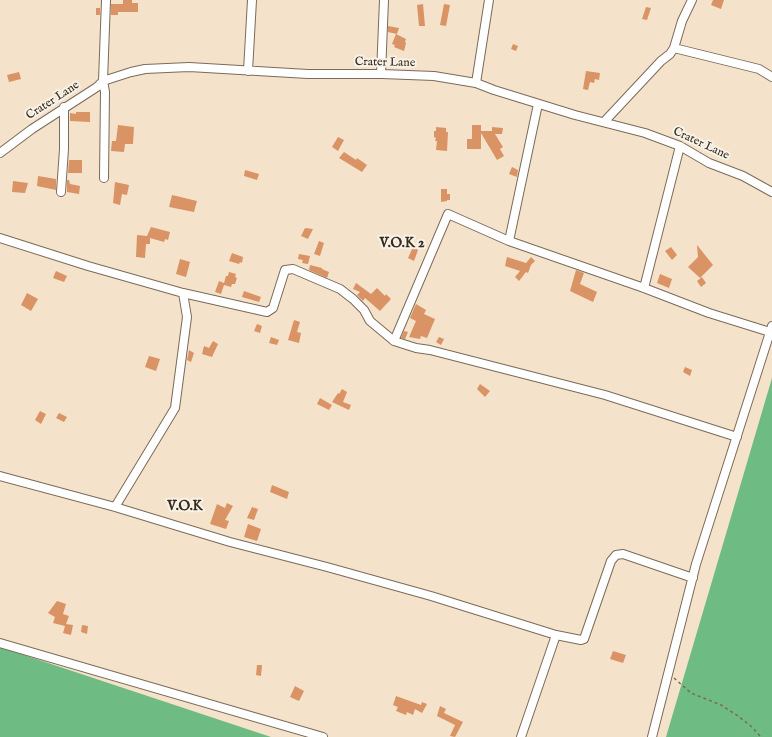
<!DOCTYPE html>
<html>
<head>
<meta charset="utf-8">
<style>
	body { margin:0 }
	canvas { display:block; background:#f4e2ca }
</style>
</head>
<body>
<canvas width="772" height="737"></canvas>
<script>
const g = document.querySelector('canvas').getContext('2d');
g.lineJoin = 'round';
function fillPath(path, color) {
  g.fillStyle = color;
  g.fill(path, 'evenodd');
}
function poly(rows) {
  const path = new Path2D();
  for (const r of rows) {
    path.moveTo(r[0], r[1]);
    for (let i = 2; i < r.length; i += 2) path.lineTo(r[i], r[i + 1]);
  }
  return path;
}
function trace(path, color, width, dash) {
  g.strokeStyle = color;
  g.lineWidth = width;
  g.lineCap = dash ? 'butt' : 'round';
  g.setLineDash(dash || []);
  g.stroke(path);
}
function write(font, color, halo, rows, align = 'center') {
  g.font = font + ' "IM FELL English",serif';
  g.lineWidth = 4;
  g.setLineDash([]);
  g.textBaseline = 'middle';
  g.strokeStyle = halo;
  g.fillStyle = color;
  for (const [text, x, y, turn = 0] of rows) {
    g.save();
    g.translate(x, y);
    g.rotate((+turn || 0) * Math.PI / 180);
    g.textAlign = isNaN(turn) ? turn : align;
    if (halo) g.strokeText(text, 0, 0);
    g.fillText(text, 0, 0);
    g.restore();
  }
}
fillPath(poly([
	[772,378,772,737,666,737],
	[0,647,271,737,0,737]
]), '#6ebb84');
fillPath(poly([
	[123,0,132,0,132,3,138,3,138,12,118,12,118,15,111,15,111,4,123,4],
	[713,0,724,0,721,9,711,5],
	[423,4,425,26,419,26,417,5],
	[444,4,450,5,446,26,440,25],
	[646,7,651,8,647,20,642,19],
	[96,8,100,8,100,15,96,15],
	[388,26,399,28,397,34,388,32],
	[396,34,406,39,405,42,406,43,404,51,394,47,395,45,392,44],
	[513,44,518,46,516,51,511,49],
	[586,71,600,73,599,80,595,79,594,83,590,82,588,90,583,89],
	[19,72,21,79,9,82,7,75],
	[76,112,90,112,90,122,70,121,70,113,76,114],
	[118,125,134,127,133,144,125,144,124,152,111,151,112,141,116,141],
	[472,125,481,125,481,131,492,131,492,127,503,128,502,134,495,134,503,147,500,149,504,156,497,160,481,133,481,149,467,149,467,139,472,139],
	[436,127,446,128,446,132,448,132,447,151,436,150,437,141,435,141,436,138,434,137,434,131,436,131],
	[338,137,344,140,338,151,332,147],
	[344,152,356,160,357,158,367,165,362,172,339,158],
	[69,160,82,160,82,173,68,173],
	[512,167,518,170,517,177,509,174],
	[245,170,259,174,257,180,244,176],
	[38,176,56,179,56,190,37,186],
	[67,180,69,180,70,184,80,186,79,194,67,192],
	[13,181,28,183,25,193,12,192],
	[115,182,129,185,127,195,122,194,120,205,113,203],
	[441,189,447,189,447,194,450,194,450,200,447,200,447,201,441,202],
	[172,195,197,201,194,212,169,207],
	[151,227,170,232,168,240,165,239,164,242,150,238,150,244,146,244,145,258,136,257,137,235,147,236],
	[305,228,313,229,308,239,301,236],
	[319,241,324,243,320,256,314,254],
	[697,245,713,265,700,278,688,267,698,257],
	[413,247,418,250,414,261,408,258],
	[671,247,677,255,672,260,665,251],
	[232,253,243,257,242,263,240,262,239,264,229,261],
	[299,254,310,256,308,264,302,263,303,260,298,259],
	[507,257,526,263,531,257,535,261,531,265,528,273,526,272,519,281,515,277,520,271,505,266],
	[180,259,190,262,186,277,176,274],
	[310,265,322,268,322,269,329,272,327,278,309,270],
	[576,270,584,273,580,284,597,292,593,302,570,291],
	[56,271,67,276,64,282,53,278],
	[229,272,236,274,235,277,237,278,235,284,232,284,231,287,224,285,221,294,215,292,219,281,224,283,226,276,228,276],
	[660,274,672,279,669,288,657,283],
	[702,277,706,283,701,287,697,281],
	[356,283,371,294,377,288,385,296,386,294,391,299,380,311,365,298,363,301,357,295,360,292,353,289],
	[244,291,261,297,259,302,242,297],
	[27,293,38,299,31,311,21,305],
	[416,304,426,310,424,314,435,319,427,338,421,336,420,339,409,337,416,321,410,318],
	[294,320,300,322,297,332,301,333,299,343,288,340],
	[257,324,262,326,260,333,254,331],
	[404,331,408,332,405,339,401,338],
	[271,337,279,340,277,345,269,343],
	[439,337,444,339,441,345,436,342],
	[213,341,218,344,212,357,202,354,204,346,209,348],
	[189,350,194,353,191,362,187,360],
	[149,356,160,359,156,371,145,367],
	[685,367,692,370,690,376,683,372],
	[480,384,490,391,485,397,477,389],
	[342,389,347,392,343,402,351,405,349,410,332,402,338,393,339,394],
	[320,398,332,405,329,410,317,404],
	[40,411,46,414,41,424,35,420],
	[59,413,67,417,64,422,56,418],
	[272,485,289,492,287,499,270,492],
	[227,503,233,506,225,520,229,521,226,529,210,524,217,504,225,508],
	[252,507,258,509,254,520,247,518],
	[248,524,261,529,257,541,244,537],
	[57,601,66,604,63,614,69,616,66,624,73,625,71,635,63,633,65,626,53,623,55,617,48,613],
	[82,625,88,626,87,634,81,632],
	[613,651,626,655,623,663,610,659],
	[257,665,262,665,261,676,256,675],
	[295,686,304,691,299,701,290,697],
	[396,696,421,705,422,702,427,704,422,713,415,709,413,715,407,712,406,715,396,711,398,707,393,705],
	[440,706,446,709,444,713,463,722,455,737,450,736,455,725,437,716]
]), '#da9364');
const minor = poly([
	[674,48,759,69,772,77],
	[248,71,252,0],
	[381,74,384,0],
	[476,83,489,0],
	[604,122,661,61,670,54,674,48,682,21,692,0],
	[0,153,32,129,97,87,103,81,131,72,145,69,189,67,308,74,382,74,434,76,476,83,494,90,575,115,645,133,680,146,709,163,743,176,772,192],
	[104,178,105,92,103,81,106,0],
	[61,192,64,149,64,107],
	[0,238,88,266,183,293,267,312,273,308,285,270,293,269,340,289,353,299,364,310,370,321,394,341,416,348,430,350,605,395,737,437],
	[509,241,538,104],
	[644,288,680,146],
	[394,341,448,214,509,241,644,288,709,313,770,332],
	[0,476,115,507,230,542,327,567,431,596,556,635,581,640,584,639,611,561,616,555,623,554,693,578],
	[115,507,175,408,187,317,183,293],
	[0,643,323,737],
	[521,737,556,635],
	[652,737,696,564,772,326]
]);
trace(minor, '#7c6a5a', 10);
trace(poly([
	[674,678,691,693,721,705,738,716,752,727,761,737]
]), '#7c6a5a', 1.5, [3, 3]);
trace(minor, '#fff', 8);
write('12px', '#3b2a1e', '#f7f3e8', [
	["Crater Lane",385,63,1],
	["Crater Lane",53,101,-33],
	["Crater Lane",701,144,25]
]);
write('bold 14px', '#3b2a1e', '#f7f3e8', [
	["V.O.K 2",402,244],
	["V.O.K",185,507]
]);
</script>
</body>
</html>
